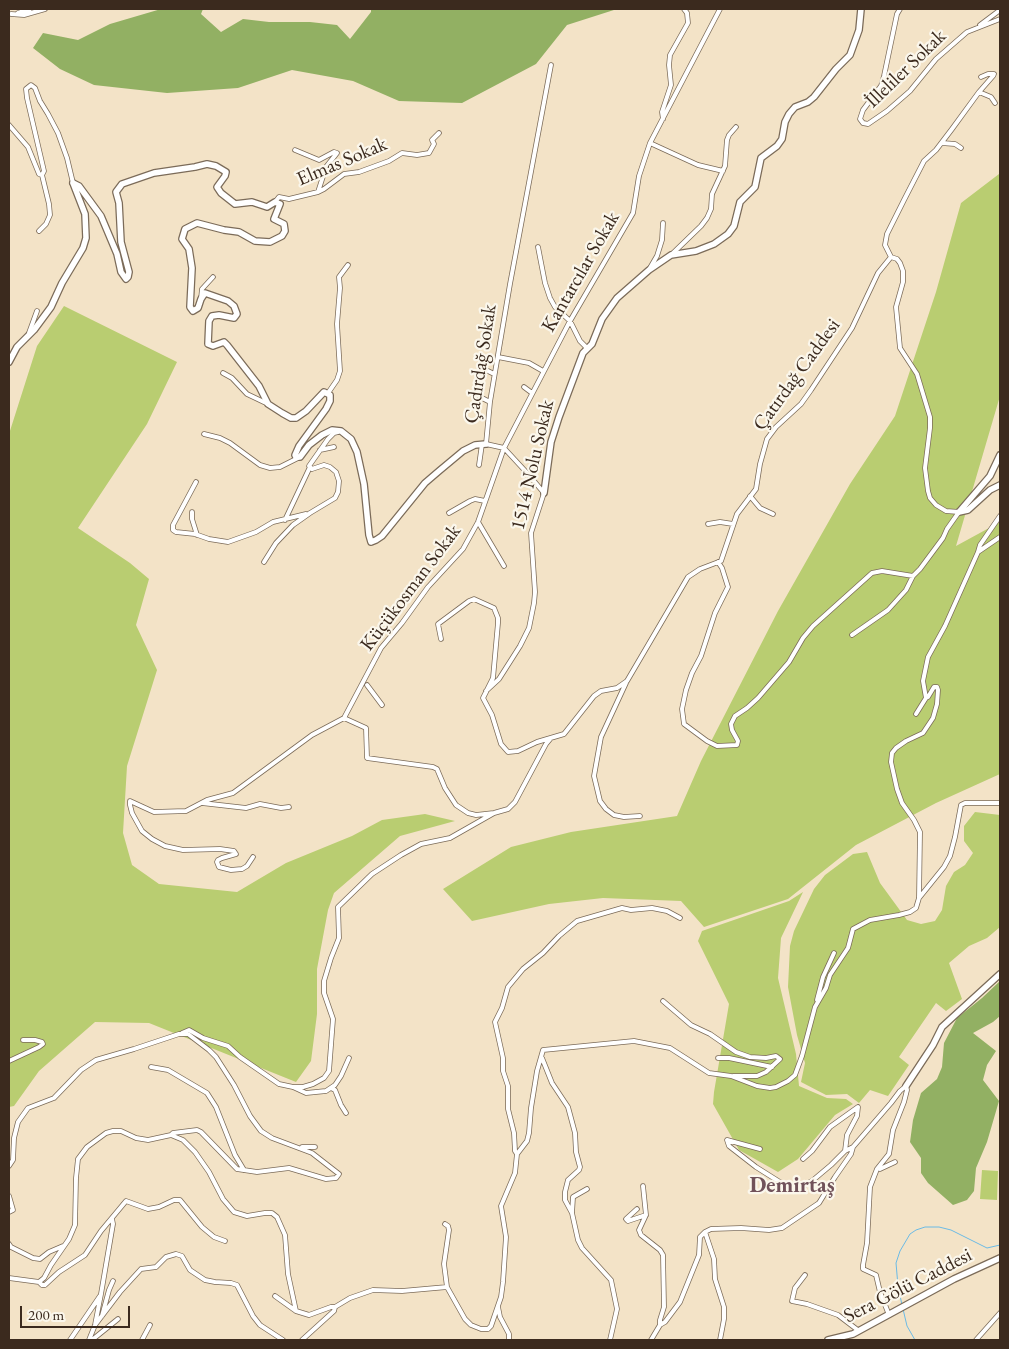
<!DOCTYPE html>
<html>
<head>
<meta charset="utf-8">
<style>
	body { margin:0 }
	#map { position:relative; width:1009px; height:1349px; overflow:hidden; background:#f3e3c7; font-family:"EB Garamond",serif }
	canvas { display:block }
	.frame { position:absolute; inset:0; border:10px solid #3b2a1e; pointer-events:none }
	.scale { position:absolute; left:20px; top:1306px; width:110px; height:22px; box-sizing:border-box; border:2px solid #3b2a1e; border-top:0; padding-left:6px; font-size:15px; line-height:18px; white-space:nowrap; color:#3b2a1e; -webkit-text-stroke:4px #fbf7ec; paint-order:stroke }
</style>
</head>
<body>
<div id="map">
<canvas width="1009" height="1349"></canvas>
<div class="frame"></div>
<div class="scale">200 m</div>
</div>
<script>
const g = document.querySelector('canvas').getContext('2d');
g.lineJoin = 'round';
function fillPath(path, color) {
  g.fillStyle = color;
  g.fill(path, 'evenodd');
}
function poly(rows) {
  const path = new Path2D();
  for (const r of rows) {
    path.moveTo(r[0], r[1]);
    for (let i = 2; i < r.length; i += 2) path.lineTo(r[i], r[i + 1]);
  }
  return path;
}
function trace(path, color, width, dash) {
  g.strokeStyle = color;
  g.lineWidth = width;
  g.lineCap = dash ? 'butt' : 'round';
  g.setLineDash(dash || []);
  g.stroke(path);
}
function write(font, color, halo, rows, align = 'center') {
  g.font = font + ' "EB Garamond",serif';
  g.lineWidth = 4.5;
  g.setLineDash([]);
  g.textBaseline = 'middle';
  g.strokeStyle = halo;
  g.fillStyle = color;
  for (const [text, x, y, turn = 0] of rows) {
    g.save();
    g.translate(x, y);
    g.rotate((+turn || 0) * Math.PI / 180);
    g.textAlign = isNaN(turn) ? turn : align;
    if (halo) g.strokeText(text, 0, 0);
    g.fillText(text, 0, 0);
    g.restore();
  }
}
fillPath(poly([
	[999,174,1000,396,956,546,1000,522,1000,774,936,803,856,845,788,899,704,927,681,901,603,898,549,904,472,921,443,889,511,847,571,832,677,816,701,761,778,611,850,484,895,416,936,292,961,203],
	[64,306,177,362,147,424,78,528,130,563,149,579,136,625,157,670,127,766,123,833,132,865,159,884,237,892,286,863,352,836,382,820,425,814,455,821,400,836,334,893,328,910,317,969,317,1014,311,1061,296,1082,149,1023,95,1022,39,1071,14,1106,9,1107,9,434,37,346],
	[975,812,1000,815,1000,927,987,938,969,946,949,963,962,999,946,1011,936,1003,899,1057,909,1065,888,1096,870,1090,859,1103,847,1094,826,1095,801,1082,805,1063,797,1035,788,987,790,946,794,931,814,889,825,875,853,854,867,852,880,883,907,920,921,924,935,921,942,910,946,886,954,872,965,865,973,853,964,841,964,826],
	[803,892,781,938,778,978,796,1054,799,1086,827,1098,846,1099,853,1104,835,1115,798,1159,778,1172,739,1150,713,1104,714,1092,729,1004,698,941,702,931,789,901],
	[982,1170,998,1171,997,1200,980,1199]
]), '#b9cd71');
fillPath(poly([
	[161,9,203,9,201,14,221,32,243,19,269,22,310,22,337,25,350,39,371,12,371,9,493,10,617,9,567,25,536,64,462,103,399,101,353,81,292,70,238,88,167,93,94,85,60,69,33,48,43,33,78,40,110,24],
	[1000,981,1000,1016,993,1022,973,1033,996,1051,987,1065,983,1080,999,1101,987,1142,976,1168,974,1191,967,1200,953,1205,928,1183,921,1173,921,1158,910,1142,913,1120,921,1093,937,1079,942,1067,944,1043,957,1018,982,998]
]), '#92b063');
trace(poly([
	[902,1305,898,1286,896,1263,900,1251,910,1234,916,1230,925,1227,939,1227,951,1230,987,1248,1000,1245],
	[903,1309,907,1326,915,1340]
]), '#6bbae5', 1);
const street = poly([
	[900,9,897,14,884,76,881,86,863,110,860,119,863,123,868,124,887,111,910,91,936,59,967,32,1000,19],
	[18,13,30,9],
	[11,14,24,15,45,9],
	[980,25,1000,10],
	[551,65,510,284,490,402,486,444,504,448,570,321,633,213,639,176,650,143,720,9],
	[979,92,991,97,995,103],
	[663,119,662,112,671,85,669,65,670,55,688,23,687,13,684,9],
	[9,125,28,147,39,174,42,175,44,171,27,98,26,89,31,85,35,88,40,101,48,114,58,133,67,158,73,183],
	[650,143,698,165,723,171],
	[942,143,955,144,961,148],
	[295,150,319,160,334,152,337,153,326,167,318,192],
	[275,202,279,197,289,199,318,192,324,189,344,174,359,172,389,161,402,153,417,155,429,153,434,144,432,140,439,133],
	[39,231,46,224,50,215,49,204,42,175],
	[538,247,545,283,550,298,555,307,570,321,580,341,587,348],
	[671,255,701,226,707,218,711,209,712,194,725,166,727,140,729,135,736,127],
	[891,257,897,259,900,263,903,271,903,282,896,307,900,348,917,374,930,417,930,428,925,468,928,491,930,498,936,505,946,511,959,512],
	[891,257,885,245,887,234,904,200,924,161,936,150,952,129,979,92,993,76,994,74,988,74,981,77],
	[650,268,657,256,662,240,663,223],
	[201,299,202,289,213,277],
	[29,333,37,311],
	[498,357,529,363,543,371],
	[484,369,494,374],
	[223,373,232,378,247,394,268,404],
	[524,387,532,393],
	[328,393,337,380,340,371,337,324,340,288,339,277,348,265],
	[480,397,490,402],
	[204,434,220,438,230,443,260,465,270,468,280,467,298,458],
	[320,450,334,447],
	[479,465,482,444],
	[196,482,173,525,173,530,176,532,195,534,209,539,228,542,256,532,273,522,306,514],
	[750,496,760,508,773,514],
	[192,512,192,519,197,535],
	[449,513,470,501,475,499,485,501],
	[285,520,310,467],
	[478,522,504,566],
	[708,524,720,522,733,524],
	[978,552,1000,537],
	[264,562,276,543,293,525,310,513,335,498,338,492,339,481,336,472,330,467,324,465,312,469,309,466,328,439,334,433,338,432],
	[718,562,722,568,728,587,715,613,701,656,692,673,686,690,682,709,684,724,707,741,717,746,737,745,738,741,732,730,731,724,735,716,747,708,758,698,789,662,803,638,813,626,872,573,882,571,913,576],
	[852,635,888,610,906,590,913,576,920,569,943,538,947,529,959,512],
	[441,639,438,624,469,601,474,599,494,608,498,618,498,623,493,678,483,698,492,715,501,744,508,752,518,751,537,742,564,734,594,696,601,691,617,688,627,681,688,577,700,569,721,561,737,514,756,489,760,464,767,439,776,427,801,404,811,390,852,328,878,273,891,257],
	[626,683,601,737,594,776,600,801,606,809,614,815,624,817,640,816],
	[367,685,382,705],
	[916,714,926,698,923,681,928,657,945,626,978,552,980,545,1000,516],
	[344,718,366,728,367,758,433,767,437,769,445,788,456,805,468,813,476,815,494,813,508,809,515,802,546,744,551,738],
	[202,803,246,808,260,804,281,808,289,807],
	[253,857,247,866,242,869,231,870,219,867,217,862,218,860,222,858,236,854,234,851,220,849,183,850,165,846,152,839,142,831,132,813,130,805,130,801,154,812,186,811,207,800,233,793,312,735,344,718,381,648,402,623,428,587,463,549,478,522,504,448,528,474,544,493,531,533,535,592,534,603,529,628,520,646,499,679,486,691],
	[919,898,944,867,950,856,955,837,961,805,965,803,1000,803],
	[817,1000,823,977,834,953],
	[663,1001,691,1025,710,1034,736,1052,750,1057,766,1058,776,1056,780,1059,766,1072,757,1076,733,1076],
	[182,1033,189,1030,203,1038,228,1046,240,1057,279,1084,293,1087,303,1087,313,1084,324,1078,329,1071,333,1019,324,993,324,981,331,958,339,938,338,907,372,874,401,855,421,844,450,838,494,813],
	[542,1058,552,1083,568,1107,575,1133,576,1152,580,1167,579,1170,568,1180,565,1192,565,1200,572,1213,578,1240,582,1248,611,1280,617,1309,610,1340],
	[718,1058,729,1058,772,1067],
	[9,1061,39,1047,43,1044,42,1042,35,1040,23,1040],
	[151,1067,168,1070,207,1093,216,1107,235,1155,244,1170],
	[293,1087,306,1093,326,1091,335,1085,341,1076,349,1058],
	[331,1088,335,1090,341,1105,346,1113],
	[171,1135,183,1140,195,1152,209,1172,223,1199,234,1212,247,1216,265,1213,272,1213,277,1217,285,1235,288,1274,296,1311],
	[302,1147,315,1147],
	[760,1149,727,1140,729,1146,756,1167,783,1184,790,1186,805,1185,812,1181,831,1165,845,1151,853,1147,891,1103,900,1091,906,1086],
	[517,1154,515,1151,514,1133,508,1109,508,1086,503,1071,503,1058,495,1022,502,1008,508,987,523,969,543,953,559,936,577,921,622,908,631,910,652,908,667,911,680,918],
	[803,1159,812,1151,830,1127,858,1107,857,1116,847,1135,845,1151],
	[9,1166,13,1160,14,1138,18,1122,28,1108,54,1098,81,1070,96,1060,134,1049,179,1034,188,1034,209,1050,216,1057,234,1085,250,1116,261,1131,272,1138,312,1153,339,1174,336,1178,326,1179,289,1168,257,1172,237,1169,201,1132,197,1130,173,1133,171,1135,148,1140,136,1138,121,1131,113,1131,106,1133,87,1147,78,1159,76,1178,75,1225,69,1239,51,1265,44,1278,39,1282],
	[880,1169,895,1162],
	[643,1186,646,1215,639,1230,641,1235,660,1250,663,1255,664,1307,660,1320,660,1325],
	[9,1196,13,1210,9,1212],
	[637,1209,626,1219,628,1221,646,1215],
	[572,1213,573,1197,587,1189],
	[445,1224,448,1226,449,1230,444,1264,447,1287,465,1319,471,1325,481,1329,488,1329,491,1326,501,1297,503,1282,506,1237,501,1206,515,1173,517,1154,527,1141,529,1133,531,1108,537,1071,543,1050,634,1041,670,1048,709,1073,731,1076,757,1086,770,1088,776,1087,788,1081,795,1075,802,1056,815,1007,826,988,830,975,848,948,853,929,870,920,899,915,910,912,916,908,919,898,920,832,914,820,902,803,897,789,891,762,892,753,896,748,906,741,923,733,933,718,937,704,938,690,937,687,934,687,928,697,926,698],
	[705,1232,714,1259,715,1279,724,1307,724,1319,720,1340],
	[9,1244,11,1247,33,1258,40,1259,49,1252,63,1246],
	[805,1275,795,1288,792,1301,807,1304,838,1315,859,1331],
	[9,1278,39,1282,42,1285,45,1285,59,1272,85,1255,101,1231,126,1201,148,1209,159,1207,174,1200,180,1200,202,1227,214,1237,225,1241],
	[275,1296,296,1311,309,1315,331,1307,335,1307],
	[498,1307,500,1317,509,1334,509,1340],
	[889,1315,880,1292,876,1275,863,1269,863,1265,867,1243,870,1187,877,1169,889,1154,893,1130,904,1102,907,1090,906,1086],
	[102,1316,109,1290,113,1281],
	[95,1325,120,1292,141,1269,156,1267,166,1257,176,1254,182,1256,190,1270,205,1280,215,1282,231,1283,237,1285,253,1316,260,1325,283,1340],
	[70,1340,100,1296],
	[89,1340,95,1325,101,1294,113,1224,112,1219],
	[92,1340,118,1319],
	[142,1340,150,1325],
	[302,1340,334,1311,335,1307,350,1298,373,1290,402,1291,447,1287],
	[651,1340,660,1325,665,1322,680,1302,699,1255,700,1237,705,1232,711,1229,741,1228,769,1230,782,1228,819,1203,835,1177,851,1154,853,1147],
	[976,1340,1000,1313]
]);
const secondary = poly([
	[73,183,79,186,101,216,117,254,121,272,126,279,128,277,129,272,121,242,119,203,116,192,122,184,154,173,195,167,207,164,216,166,226,172,225,176,217,187,221,193,235,204,252,202,267,207,275,202,280,204,274,219,284,224,285,231,282,236,270,242,255,241,239,232,224,230,197,223,185,229,182,239,189,249,192,268,190,307,193,311,198,308,201,299,205,293,228,301,234,306,237,314,234,318,219,315,212,316,209,321,208,344,213,346,224,342,227,345,259,386,268,404,282,413,291,418,296,418,306,411,324,392,330,395,330,401,326,409,299,446,295,455,296,457,300,457,309,445,322,435,332,430,341,431,351,439,357,452,364,484,369,535,371,542,376,540,382,536,425,483,439,471,463,451,475,445,486,444],
	[9,362,17,347,34,330,51,307,62,283,83,248,86,238,85,214,73,183],
	[544,493,551,442,559,417,583,353,592,344,602,319,617,298,649,270,671,255,696,251,714,244,728,234,734,226,740,202,755,187,761,158,777,146,782,139,785,122,789,114,795,107,808,102,814,97,836,69,850,55,859,30,861,9],
	[959,512,990,476,1000,455],
	[959,512,968,510,990,490,1000,485],
	[906,1086,933,1045,942,1027,1000,974],
	[828,1340,853,1334,954,1279,1000,1258]
]);
trace(street, '#7b6b59', 5.5);
trace(secondary, '#7b6b59', 8);
trace(street, '#fff', 4);
trace(secondary, '#fff', 5.5);
write('20px', '#3b2a1e', '#fbf7ec', [
	["İlleliler Sokak",906,69,-44],
	["Elmas Sokak",342,162,-23],
	["Kantarcılar Sokak",581,272,-60],
	["Çadırdağ Sokak",481,364,-81],
	["Çatırdağ Caddesi",797,375,-54],
	["1514 Nolu Sokak",533,465,-77],
	["Küçükosman Sokak",411,588,-53],
	["Sera Gölü Caddesi",908,1286,-27]
]);
write('bold 22px', '#71525a', '#fbf7ec', [
	["Demirtaş",792,1186]
]);
</script>
</body>
</html>
